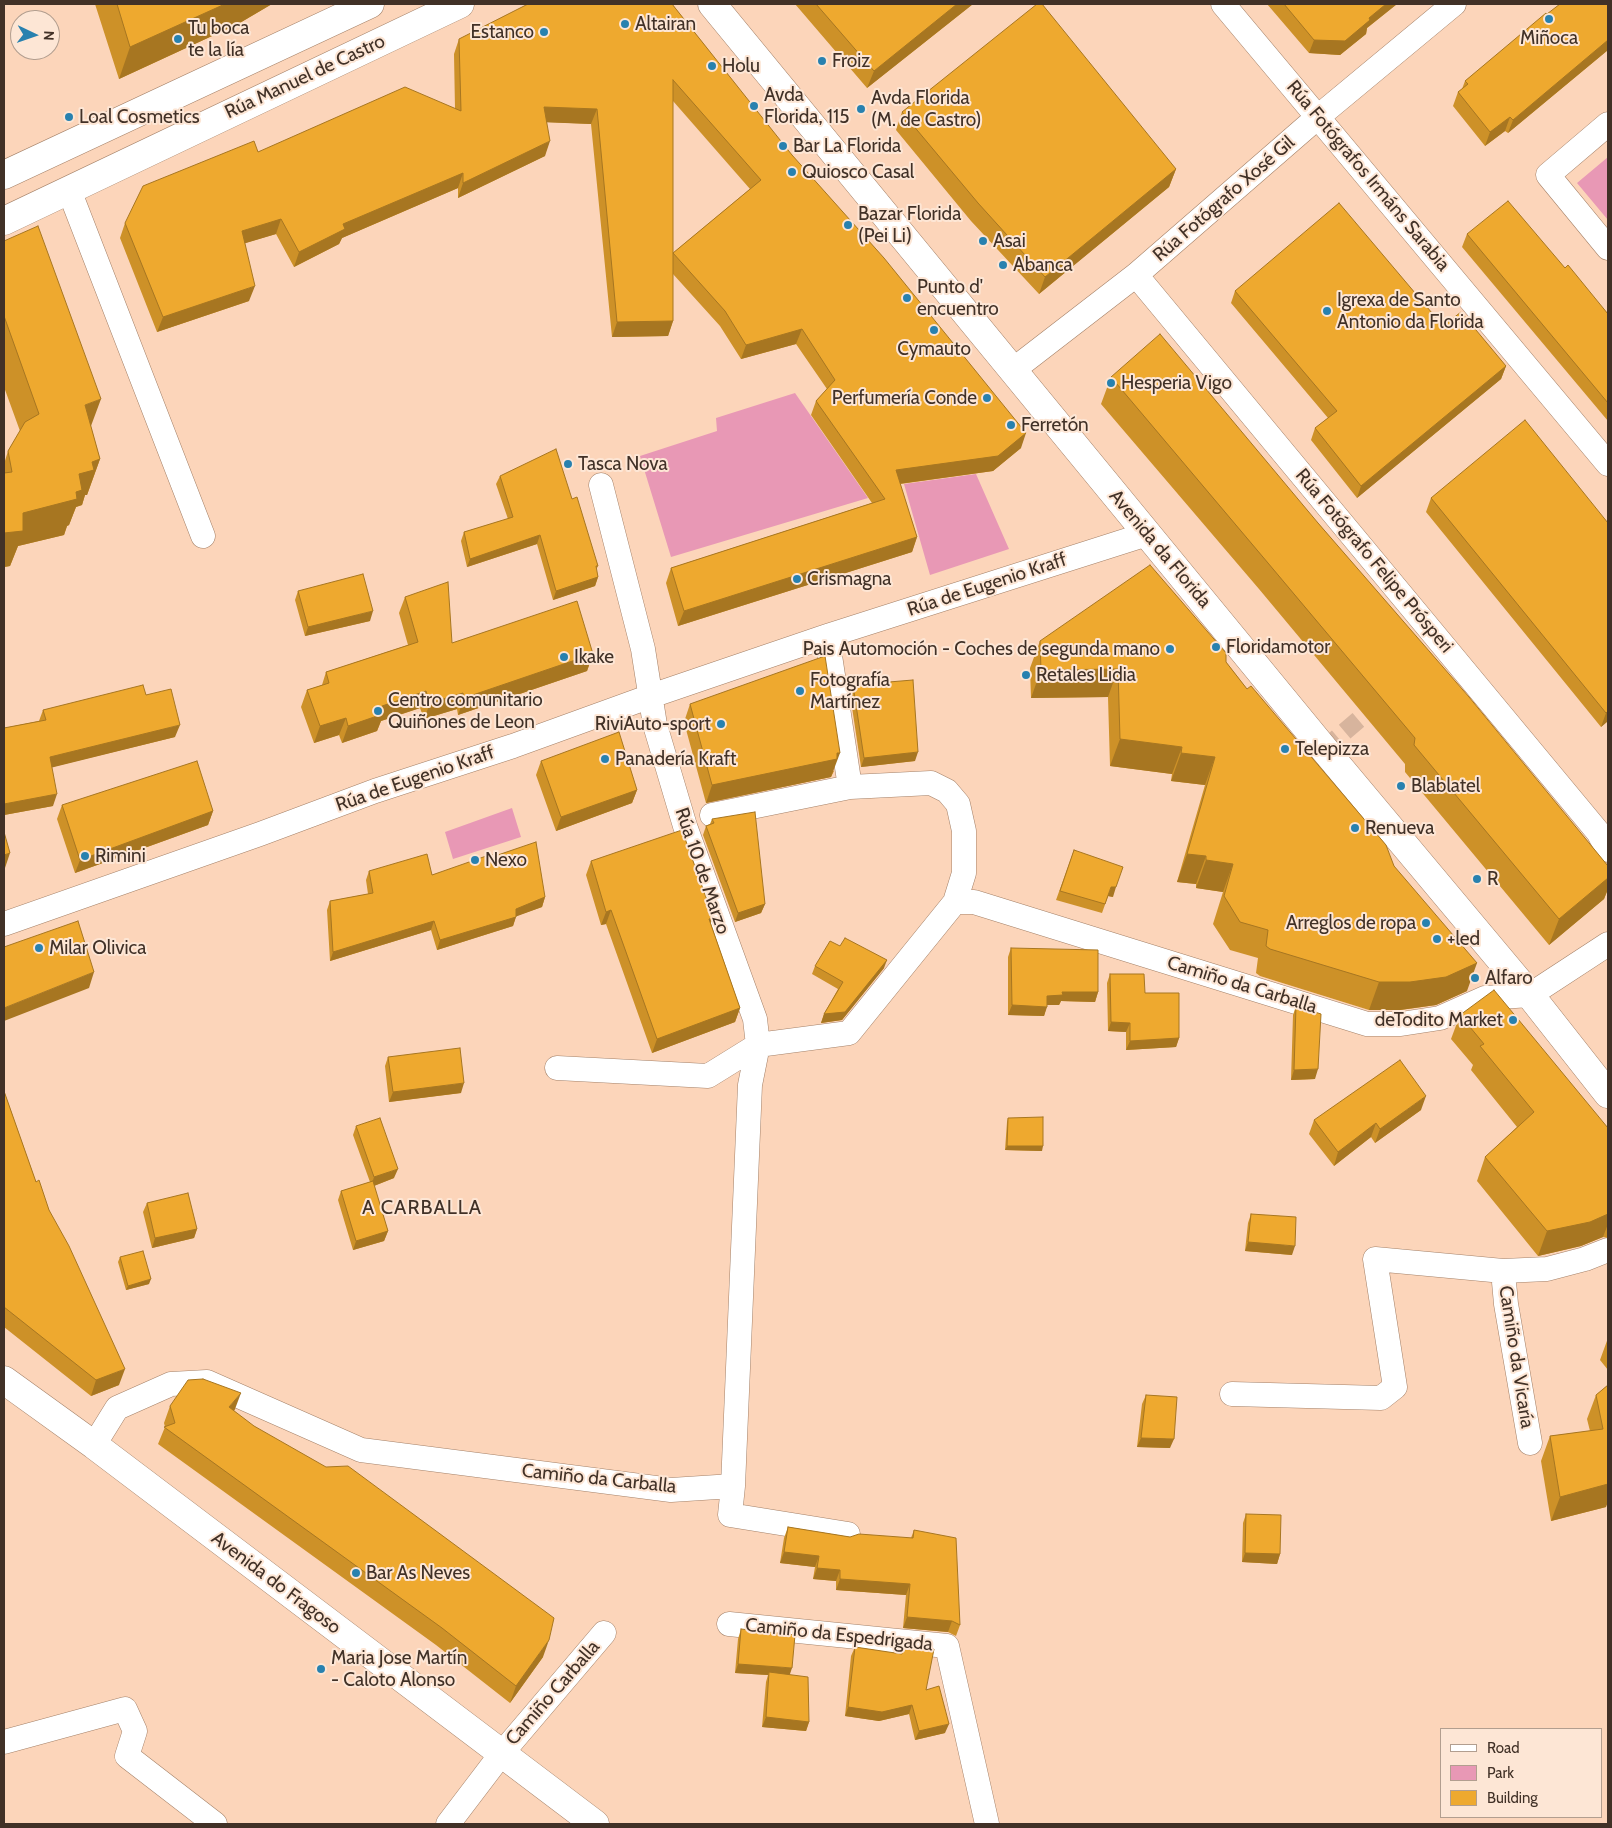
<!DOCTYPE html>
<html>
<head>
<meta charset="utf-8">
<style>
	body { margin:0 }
	#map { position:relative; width:1612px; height:1828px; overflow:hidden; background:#fcd5ba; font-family:Cabin,sans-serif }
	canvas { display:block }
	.frame { position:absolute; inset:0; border:5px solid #413127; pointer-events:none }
	.legend { position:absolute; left:1440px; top:1728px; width:162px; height:90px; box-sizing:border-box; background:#fde6d5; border:1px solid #b29e8f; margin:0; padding:6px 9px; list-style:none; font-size:15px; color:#413127 }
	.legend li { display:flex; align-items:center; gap:10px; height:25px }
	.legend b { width:25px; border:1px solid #b29e8f }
	.north { position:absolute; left:10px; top:10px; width:50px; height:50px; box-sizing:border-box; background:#fde6d5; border:1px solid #b29e8f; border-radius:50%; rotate:93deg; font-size:14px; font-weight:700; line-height:20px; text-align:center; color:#413127 }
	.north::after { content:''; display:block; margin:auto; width:18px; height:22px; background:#2881af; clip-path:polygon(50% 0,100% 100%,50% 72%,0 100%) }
</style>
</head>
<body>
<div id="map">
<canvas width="1612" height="1828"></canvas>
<div class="frame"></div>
<ul class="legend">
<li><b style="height:6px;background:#fff"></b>Road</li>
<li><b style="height:14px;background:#e898b5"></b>Park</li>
<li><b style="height:14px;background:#eea92f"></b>Building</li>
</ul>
<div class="north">N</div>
</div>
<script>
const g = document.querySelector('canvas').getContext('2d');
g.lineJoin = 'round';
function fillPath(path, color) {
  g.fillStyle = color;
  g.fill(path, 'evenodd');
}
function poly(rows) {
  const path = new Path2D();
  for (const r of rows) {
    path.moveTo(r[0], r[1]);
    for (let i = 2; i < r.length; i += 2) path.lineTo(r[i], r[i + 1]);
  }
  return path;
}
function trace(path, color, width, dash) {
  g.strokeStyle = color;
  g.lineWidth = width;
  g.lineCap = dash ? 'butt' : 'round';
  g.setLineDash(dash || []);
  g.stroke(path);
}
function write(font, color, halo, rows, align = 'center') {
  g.font = font + ' Cabin,sans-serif';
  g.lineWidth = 4;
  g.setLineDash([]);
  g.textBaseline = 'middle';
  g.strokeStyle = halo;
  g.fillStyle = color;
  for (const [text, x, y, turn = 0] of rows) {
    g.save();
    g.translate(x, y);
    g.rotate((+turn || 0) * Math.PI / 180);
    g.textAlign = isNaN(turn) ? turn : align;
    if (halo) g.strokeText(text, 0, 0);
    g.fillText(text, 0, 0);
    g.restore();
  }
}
fillPath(poly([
	[1608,157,1608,220,1577,183],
	[795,393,868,498,671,557,640,456,717,431,716,418],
	[976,474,1009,549,930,575,904,484],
	[512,808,521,837,453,859,445,832]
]), '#e898b5');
trace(poly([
	[1324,749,1382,700]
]), '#d7b49d', 18, [18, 9]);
const minor = poly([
	[1223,4,1608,464],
	[1608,124,1548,175,1608,248],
	[69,190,203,536],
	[1136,275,1598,832,1608,850],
	[1013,370,1136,275,1319,116,1454,4],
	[827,636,850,787],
	[712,815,850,787,931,783,947,791,958,804,964,831,964,873,955,902],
	[4,924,260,834,375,791,513,746,651,696,827,636,1147,534],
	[557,1068,708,1076,758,1045,849,1033,955,902,974,902,1367,1024,1401,1024,1440,1018,1485,998,1530,995,1608,944],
	[1503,1271,1506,1304,1530,1443],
	[1232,1394,1381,1398,1395,1387,1375,1259,1503,1271,1547,1269,1585,1259,1608,1250],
	[94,1445,117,1408,171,1384,207,1382,361,1450,671,1490,733,1486,750,1085,758,1045,755,1019,685,826,655,725,643,649,601,485],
	[733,1486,730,1515,848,1534],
	[729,1624,947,1646,987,1824],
	[4,1742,125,1709,135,1731,127,1756,215,1824],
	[448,1824,502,1753,604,1633]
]);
const secondary = poly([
	[712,4,1324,749,1530,995,1608,1094],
	[4,175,370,4],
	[4,221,460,4],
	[4,1380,94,1445,595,1824]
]);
trace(minor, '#a48168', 25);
trace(secondary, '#a48168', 29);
trace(minor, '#fff', 24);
trace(secondary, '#fff', 28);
fillPath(poly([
	[95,4,272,4,238,24,119,79],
	[672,4,1021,448,993,471,900,484,917,537,912,552,678,626,666,583,671,568,872,503,811,415,816,401,827,389,796,344,741,359,720,326,673,274,673,321,668,336,612,337,591,124,547,122,545,156,458,198,458,188,342,238,339,244,294,267,276,234,245,243,249,301,157,332,120,238,125,223,258,152,455,109,454,54,459,39],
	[673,101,750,189,673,253],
	[795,4,973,4,867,88],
	[1267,4,1397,4,1367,28,1366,34,1340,55,1309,53],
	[1608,4,1608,50,1508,133,1505,131,1485,146,1453,106,1458,92,1462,89,1465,81,1547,14],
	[902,112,1176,169,1169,187,1039,294,971,221,896,130],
	[1467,234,1565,268,1608,314,1608,421,1462,247],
	[4,241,91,427,100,459,87,495,85,495,82,505,76,507,69,525,67,526,64,535,18,546,10,566,4,567,4,464,8,451,20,431,4,387],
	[1235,291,1443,326,1506,366,1501,379,1357,498,1311,440,1315,428,1328,418,1231,303],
	[1111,377,1318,523,1608,866,1608,889,1604,899,1549,945,1405,772,1405,764,1259,589,1101,404],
	[500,476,572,499,598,566,596,570,598,577,595,586,553,600,537,544,467,567,461,541,464,532,508,519,496,484],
	[1431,498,1608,523,1608,721,1601,727,1426,512],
	[298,591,370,621,305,636,295,600],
	[405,597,452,643,593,654,587,671,458,715,457,709,424,719,420,708,381,721,377,731,342,743,339,735,314,743,301,707,307,690,322,685,326,672,408,645,399,613],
	[1040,641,1226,662,1247,689,1394,866,1467,991,1436,1005,1400,1010,1369,1010,1260,976,1256,973,1258,958,1230,950,1213,924,1223,892,1196,888,1196,884,1177,882,1205,785,1171,781,1172,774,1110,766,1108,697,1031,698,1030,668],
	[853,685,915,761,861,767,850,694],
	[146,695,175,737,52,767,53,806,4,815,4,728,39,721,43,710],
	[690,704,834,771,831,777,706,803,684,722],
	[541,761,637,790,632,803,556,831,536,775],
	[62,805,213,811,208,825,75,873,57,819],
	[712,819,765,904,761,913,735,922,703,835,706,826,710,824],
	[1074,850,1113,897,1108,896,1102,913,1056,900],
	[492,857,545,897,542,907,516,916,513,926,437,950,431,930,330,961,327,910,330,901,368,894,366,880,369,871,432,875],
	[591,861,711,924,740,1008,735,1022,652,1053,606,924,601,925,586,875],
	[1011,948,1098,992,1095,1002,1061,1001,1059,1005,1047,1005,1044,1016,1008,1015,1008,957],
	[815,966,884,968,842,1020,821,1023,824,1014,838,989,812,974],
	[1110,974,1145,993,1179,1038,1176,1047,1126,1050,1126,1032,1108,1031,1107,983],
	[1296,1006,1315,1079,1291,1080,1293,1015],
	[1460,1015,1608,1128,1608,1238,1603,1237,1581,1246,1538,1256,1477,1181,1485,1157,1517,1127,1471,1070,1473,1065,1451,1039],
	[388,1057,461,1093,389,1102,385,1066],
	[4,1091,36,1182,49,1210,119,1385,91,1396,4,1327],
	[1421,1110,1375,1143,1371,1137,1334,1166,1309,1134,1314,1120],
	[1008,1118,1042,1151,1005,1150,1007,1122],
	[356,1126,394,1178,374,1186,388,1231,384,1241,353,1250,338,1200,341,1191,370,1182,353,1135],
	[147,1203,197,1229,194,1238,152,1248,143,1212],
	[1251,1214,1292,1255,1245,1251,1248,1223],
	[120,1257,149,1284,126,1290,118,1262],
	[1608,1338,1608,1370,1600,1360],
	[1608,1385,1606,1507,1551,1521,1541,1461,1550,1436,1590,1431,1587,1419,1596,1395],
	[1146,1395,1170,1448,1137,1447,1142,1404],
	[170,1406,235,1409,234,1411,543,1657,510,1703,436,1645,158,1444,165,1427,164,1423],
	[1246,1514,1280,1554,1277,1564,1242,1562,1243,1523],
	[788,1527,850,1537,911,1538,914,1530,960,1625,956,1636,948,1632,903,1628,906,1595,836,1590,836,1581,813,1579,815,1567,780,1563,784,1538],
	[741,1629,789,1675,809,1722,806,1731,762,1727,766,1682,768,1675,735,1673,738,1639],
	[902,1646,926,1690,945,1733,915,1740,909,1714,879,1721,845,1716,851,1656,855,1647,900,1654]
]), '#cd9128');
fillPath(poly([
	[225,4,272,4,238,24,119,79,130,47],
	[957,4,973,4,867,88,874,71],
	[1386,4,1397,4,1367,28,1366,34,1340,55,1309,53,1314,40,1369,18],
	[1608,40,1608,50,1508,133,1513,120],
	[544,107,597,109,591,124,539,122],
	[1510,117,1505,131,1485,146,1490,132],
	[550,141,545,156,458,198,463,183],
	[1176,169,1169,187,1039,294,1045,277],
	[463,173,458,188,342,238,339,244,294,267,299,252,343,224],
	[281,219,276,234,236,246,242,231],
	[255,286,249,301,157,332,163,317],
	[673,321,668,336,612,337,617,322],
	[802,329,796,344,741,359,746,345],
	[1506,366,1501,379,1357,498,1361,486],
	[101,399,88,434,85,405],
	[1026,433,1021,448,993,471,891,485,896,470],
	[100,459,87,495,85,495,82,505,76,507,69,525,67,526,64,535,18,546,10,566,4,567,4,533,23,513,92,462],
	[540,535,537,544,467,567,470,559],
	[917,537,912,552,678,626,684,611],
	[598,577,595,586,553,600,556,591],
	[373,611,370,621,305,636,308,627],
	[593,654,587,671,458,715,464,698],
	[1118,669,1108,697,1031,698,1041,670],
	[426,691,420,708,381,721,377,731,342,743,348,726,382,706],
	[463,693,457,709,424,719,430,703],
	[1608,711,1608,721,1601,727,1606,713],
	[346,718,339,735,314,743,320,726],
	[180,725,175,737,46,769,50,757],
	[1120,739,1182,747,1172,774,1110,766],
	[918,752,915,761,861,767,864,758],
	[837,753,840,753,831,777,706,803,712,785],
	[1181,753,1215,757,1205,785,1171,781],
	[637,790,632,803,556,831,561,817],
	[57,794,53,806,4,815,4,804],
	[213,811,208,825,75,873,80,860],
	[10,853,4,871,4,855],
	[1187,854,1206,856,1196,884,1177,882],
	[1206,860,1233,864,1223,892,1196,888],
	[1608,878,1608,889,1604,899,1549,945,1559,919],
	[1111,887,1116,887,1113,897,1108,896,1102,913],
	[545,897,542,907,512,918,516,909],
	[765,904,761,913,735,922,738,913],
	[611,910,606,924,601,925,606,912],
	[516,917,513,926,437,950,440,940],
	[713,917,708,931,709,919],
	[434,921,431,930,330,961,333,952],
	[887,960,884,968,842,1020,821,1023,824,1014],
	[1477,963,1467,991,1436,1005,1400,1010,1369,1010,1379,982],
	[94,972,89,988,4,1021,4,1008],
	[1062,992,1098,992,1095,1002,1061,1001,1059,1005,1044,1005,1047,996],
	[1012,1005,1047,1007,1044,1016,1008,1015],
	[740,1008,735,1022,652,1053,657,1039],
	[1111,1022,1130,1023,1126,1032,1108,1031],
	[1179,1038,1176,1047,1126,1050,1130,1041],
	[1318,1069,1315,1079,1291,1080,1294,1070],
	[464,1083,461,1093,389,1102,393,1092],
	[1426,1096,1421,1110,1375,1143,1380,1129],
	[1376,1123,1371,1137,1334,1166,1338,1152],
	[1007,1146,1043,1146,1042,1151,1005,1150],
	[398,1169,394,1178,371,1187,374,1177],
	[1608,1214,1608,1224,1603,1237,1581,1246,1538,1256,1547,1231],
	[197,1229,194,1238,152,1248,155,1238],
	[388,1231,384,1241,353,1250,356,1241],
	[1248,1242,1295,1246,1292,1255,1245,1251],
	[151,1279,149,1284,126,1290,128,1286],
	[125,1369,119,1385,91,1396,96,1380],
	[241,1393,235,1409,223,1424,229,1407],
	[1141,1438,1174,1439,1170,1448,1137,1447],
	[1608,1484,1608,1502,1606,1507,1551,1521,1560,1497],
	[784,1552,819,1556,815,1567,780,1563],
	[1245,1553,1280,1554,1277,1564,1242,1562],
	[817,1568,840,1570,836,1581,813,1579],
	[840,1579,910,1584,906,1595,836,1590],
	[907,1617,952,1621,948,1632,903,1628],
	[549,1640,543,1657,510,1703,516,1686],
	[738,1664,792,1668,789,1677,769,1672,768,1675,735,1673],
	[912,1705,909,1714,879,1721,845,1716,848,1707],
	[766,1717,809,1722,806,1731,762,1727],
	[949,1724,945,1733,915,1740,919,1731]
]), '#a77621');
const building = poly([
	[117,4,225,4,130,47,117,4],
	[528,4,672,4,792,155,884,258,1026,433,998,456,896,470,917,537,684,611,671,568,885,499,816,401,835,380,802,329,746,345,725,311,673,253,673,321,617,322,597,109,544,107,550,141,463,183,463,173,343,224,345,229,299,252,281,219,242,231,255,286,163,317,125,223,143,186,254,141,258,152,405,87,461,111,459,39,528,4],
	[673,80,761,180,673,253,673,80],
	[816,4,957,4,874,71,816,4],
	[1037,4,1042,4,1176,169,1045,277,978,203,902,112,1037,4],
	[1284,4,1386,4,1369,18,1370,20,1345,41,1314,40,1284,4],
	[1560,4,1608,4,1608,40,1513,120,1510,117,1490,132,1458,92,1468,84,1465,81,1546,13,1547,14,1560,4],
	[1508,201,1565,268,1568,265,1608,314,1608,403,1467,234,1508,201],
	[1339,203,1443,326,1461,312,1506,366,1361,486,1315,428,1337,411,1235,291,1339,203],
	[38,226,101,399,85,405,100,459,92,462,94,470,79,474,82,490,76,492,77,499,23,513,23,531,4,533,4,473,12,472,8,451,25,422,39,414,4,316,4,241,38,226],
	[1160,334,1318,523,1469,697,1608,866,1608,878,1559,919,1414,745,1415,738,1268,563,1111,377,1160,334],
	[1525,420,1608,523,1608,711,1606,713,1431,498,1525,420],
	[556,449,572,499,577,497,598,566,596,566,598,577,556,591,540,535,470,559,464,532,513,517,500,476,556,449],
	[1150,565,1226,653,1226,662,1247,689,1251,686,1386,845,1394,866,1477,963,1446,977,1410,982,1379,982,1270,949,1266,946,1268,930,1240,922,1224,896,1233,864,1206,860,1206,856,1187,854,1215,757,1181,753,1182,747,1120,739,1118,669,1041,670,1040,641,1150,565],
	[363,574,373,611,308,627,298,591,363,574],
	[448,582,452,643,577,601,593,654,464,698,463,693,430,703,426,691,382,706,383,714,348,726,346,718,320,726,307,690,329,683,326,672,418,642,405,597,448,582],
	[825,656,840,753,837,753,837,759,712,785,690,704,825,656],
	[913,680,918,752,864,758,853,685,913,680],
	[143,685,146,695,171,689,180,725,50,757,57,794,4,804,4,728,46,720,43,710,143,685],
	[619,732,637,790,561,817,541,761,619,732],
	[197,761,213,811,80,860,62,805,197,761],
	[755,812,765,904,738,913,706,826,714,823,712,819,755,812],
	[682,830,713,917,709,919,740,1008,657,1039,611,910,606,912,591,861,682,830],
	[4,832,10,853,4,855,4,832],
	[536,842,545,897,516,909,516,917,440,940,434,921,333,952,330,901,373,893,369,871,427,854,432,875,492,854,492,857,536,842],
	[1074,850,1123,867,1116,887,1111,887,1105,904,1060,891,1074,850],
	[78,921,94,972,4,1008,4,947,78,921],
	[845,938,887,960,845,1012,824,1014,843,982,815,966,830,941,840,946,845,938],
	[1011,948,1098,950,1098,992,1062,992,1063,995,1047,996,1047,1007,1012,1005,1011,948],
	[1110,974,1144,974,1145,993,1179,993,1179,1038,1130,1041,1130,1023,1111,1022,1110,974],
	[1494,990,1608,1128,1608,1214,1590,1222,1547,1231,1485,1157,1534,1112,1480,1046,1484,1044,1460,1015,1494,990],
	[1296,1006,1321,1014,1318,1069,1294,1070,1296,1006],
	[460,1048,464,1083,393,1092,388,1057,460,1048],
	[1400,1060,1426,1096,1380,1129,1376,1123,1338,1152,1314,1120,1400,1060],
	[4,1091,36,1182,39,1180,49,1210,69,1246,125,1369,96,1380,4,1307,4,1091],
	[1043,1117,1043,1146,1007,1146,1008,1118,1043,1117],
	[380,1118,398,1169,374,1177,356,1126,380,1118],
	[373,1181,388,1231,356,1241,341,1191,373,1181],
	[188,1193,197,1229,155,1238,147,1203,188,1193],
	[1251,1214,1296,1217,1295,1246,1248,1242,1251,1214],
	[143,1251,151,1279,128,1286,120,1257,143,1251],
	[203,1379,241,1393,229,1407,254,1426,326,1467,348,1466,554,1618,549,1640,516,1686,442,1628,164,1427,175,1423,170,1406,188,1380,203,1379],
	[1608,1385,1608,1484,1560,1497,1550,1436,1603,1429,1596,1395,1608,1385],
	[1146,1395,1177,1397,1174,1439,1141,1438,1146,1395],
	[1246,1514,1281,1515,1280,1554,1245,1553,1246,1514],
	[788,1527,850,1537,859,1534,913,1538,914,1530,956,1538,960,1625,952,1621,907,1617,910,1584,840,1579,840,1570,817,1568,819,1556,784,1552,788,1527],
	[741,1629,795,1635,792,1668,738,1664,741,1629],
	[902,1646,934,1649,926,1690,939,1686,949,1724,919,1731,912,1705,882,1712,848,1707,855,1647,902,1654,902,1646],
	[769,1672,808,1677,809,1722,766,1717,769,1672]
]);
fillPath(building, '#eea92f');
trace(building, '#a77621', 1);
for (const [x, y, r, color] of [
	[1549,19,5,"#2881af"],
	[625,24,5,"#2881af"],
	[544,32,5,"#2881af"],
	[178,39,5,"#2881af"],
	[822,61,5,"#2881af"],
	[712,66,5,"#2881af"],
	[754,106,5,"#2881af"],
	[861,109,5,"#2881af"],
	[69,117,5,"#2881af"],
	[783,146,5,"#2881af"],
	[792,172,5,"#2881af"],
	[848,225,5,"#2881af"],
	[983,241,5,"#2881af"],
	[1003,265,5,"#2881af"],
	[907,298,5,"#2881af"],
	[1327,311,5,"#2881af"],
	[934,330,5,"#2881af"],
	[1111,383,5,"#2881af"],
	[987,398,5,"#2881af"],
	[1011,425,5,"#2881af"],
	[568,464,5,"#2881af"],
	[797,579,5,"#2881af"],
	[1216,647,5,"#2881af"],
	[1170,649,5,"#2881af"],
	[564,657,5,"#2881af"],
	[1026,675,5,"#2881af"],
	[800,691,5,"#2881af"],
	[378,711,5,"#2881af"],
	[721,724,5,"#2881af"],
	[1285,749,5,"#2881af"],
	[605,759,5,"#2881af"],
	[1401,786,5,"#2881af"],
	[1355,828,5,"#2881af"],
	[85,856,5,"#2881af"],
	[475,860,5,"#2881af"],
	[1477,879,5,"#2881af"],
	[1426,923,5,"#2881af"],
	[1437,939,5,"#2881af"],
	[39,948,5,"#2881af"],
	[1475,978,5,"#2881af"],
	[1513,1020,5,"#2881af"],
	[356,1573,5,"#2881af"],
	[321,1669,5,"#2881af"]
]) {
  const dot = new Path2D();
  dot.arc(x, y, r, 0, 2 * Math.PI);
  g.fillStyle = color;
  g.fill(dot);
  trace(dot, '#fde6d5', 2);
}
write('19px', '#413127', '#fde6d5', [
	["Altairan",635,24],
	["Tu boca",188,28],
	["te la lía",188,50],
	["Estanco",534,32,"right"],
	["Miñoca",1549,38,"center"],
	["Froiz",832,61],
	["Holu",722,66],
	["Avda",764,95],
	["Florida, 115",764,117],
	["Avda Florida",871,98],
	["(M. de Castro)",871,120],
	["Loal Cosmetics",79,117],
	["Bar La Florida",793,146],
	["Quiosco Casal",802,172],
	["Bazar Florida",858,214],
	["(Pei Li)",858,236],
	["Asai",993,241],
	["Abanca",1013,265],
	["Punto d'",917,287],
	["encuentro",917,309],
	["Igrexa de Santo",1337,300],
	["Antonio da Florida",1337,322],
	["Cymauto",934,349,"center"],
	["Hesperia Vigo",1121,383],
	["Perfumería Conde",977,398,"right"],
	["Ferretón",1021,425],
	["Tasca Nova",578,464],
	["Crismagna",807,579],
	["Floridamotor",1226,647],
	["Pais Automoción - Coches de segunda mano",1160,649,"right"],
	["Ikake",574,657],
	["Retales Lidia",1036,675],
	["Fotografía",810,680],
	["Martínez",810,702],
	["Centro comunitario",388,700],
	["Quiñones de Leon",388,722],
	["RiviAuto-sport",711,724,"right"],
	["Telepizza",1295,749],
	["Panadería Kraft",615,759],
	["Blablatel",1411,786],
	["Renueva",1365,828],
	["Rimini",95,856],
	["Nexo",485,860],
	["R",1487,879],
	["Arreglos de ropa",1416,923,"right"],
	["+led",1447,939],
	["Milar Olivica",49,948],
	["Alfaro",1485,978],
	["deTodito Market",1503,1020,"right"],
	["Bar As Neves",366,1573],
	["Maria Jose Martín",331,1658],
	["- Caloto Alonso",331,1680]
], 'left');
write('19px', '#413127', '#fde6d5', [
	["Rúa Manuel de Castro",305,77,-25],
	["Rúa Fotógrafos Irmáns Sarabia",1368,176,50],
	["Rúa Fotógrafo Xosé Gil",1224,199,-41],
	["Avenida da Florida",1160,549,50],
	["Rúa Fotógrafo Felipe Prósperi",1374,561,50],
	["Rúa de Eugenio Kraff",987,585,-18],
	["Rúa de Eugenio Kraff",415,779,-19],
	["Rúa 10 de Marzo",702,871,71],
	["Camiño da Carballa",1242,985,17],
	["Camiño da Vicaría",1516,1357,81],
	["Camiño da Carballa",599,1479,6],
	["Avenida do Fragoso",276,1583,37],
	["Camiño da Espedrigada",839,1635,6],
	["Camiño Carballa",553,1693,-49]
]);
g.letterSpacing = '1px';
write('20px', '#413127', '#fde6d5', [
	["A CARBALLA",422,1208]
]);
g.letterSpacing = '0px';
</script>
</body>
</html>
